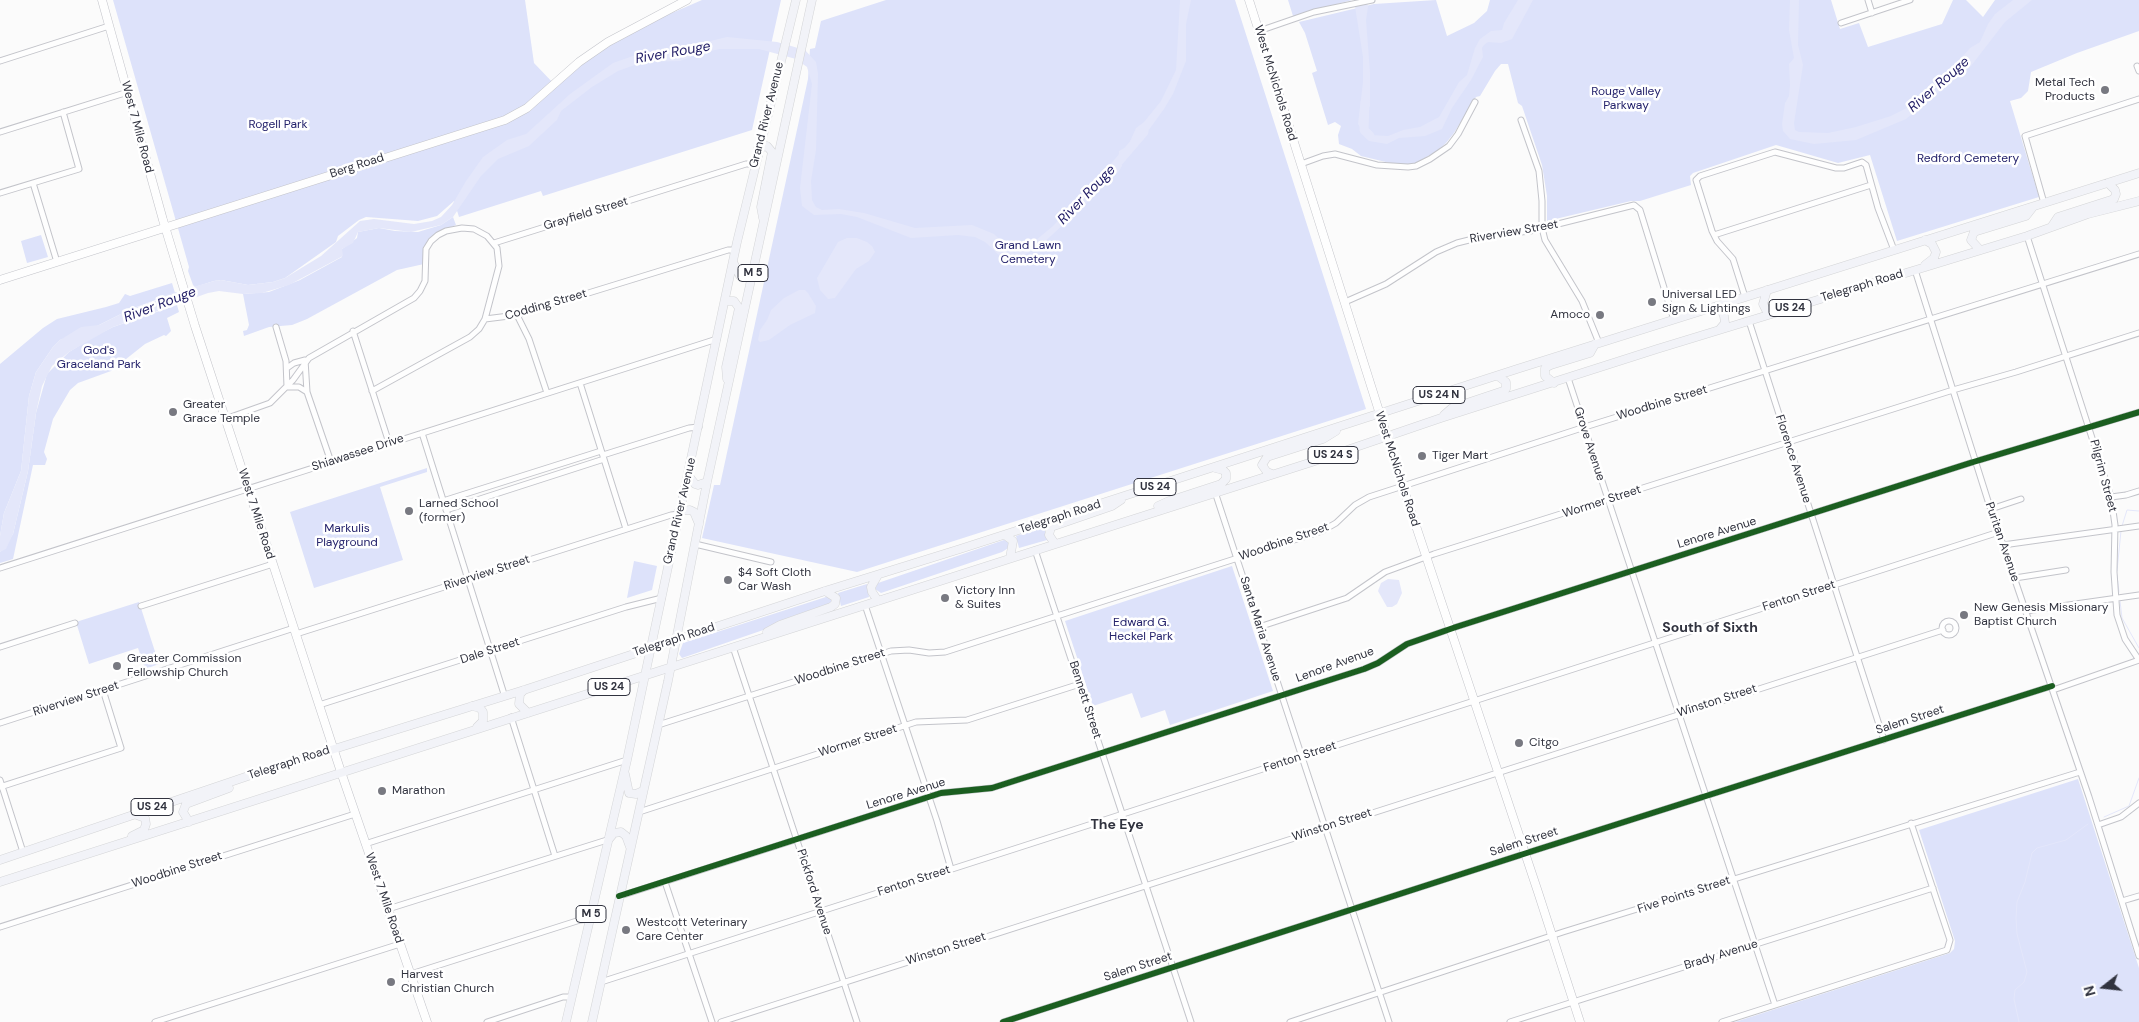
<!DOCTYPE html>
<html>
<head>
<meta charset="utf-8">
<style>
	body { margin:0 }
	#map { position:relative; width:2139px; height:1022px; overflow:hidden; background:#fbfbfb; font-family:"DM Sans",sans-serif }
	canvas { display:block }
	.north { position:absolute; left:2079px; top:962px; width:50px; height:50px; -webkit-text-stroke:4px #fff; paint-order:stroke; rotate:254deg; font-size:14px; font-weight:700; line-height:20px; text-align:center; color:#31333f }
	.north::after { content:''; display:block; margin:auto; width:18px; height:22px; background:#31333f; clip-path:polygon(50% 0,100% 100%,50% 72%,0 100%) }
</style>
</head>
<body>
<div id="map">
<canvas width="2139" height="1022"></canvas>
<div class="north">N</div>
</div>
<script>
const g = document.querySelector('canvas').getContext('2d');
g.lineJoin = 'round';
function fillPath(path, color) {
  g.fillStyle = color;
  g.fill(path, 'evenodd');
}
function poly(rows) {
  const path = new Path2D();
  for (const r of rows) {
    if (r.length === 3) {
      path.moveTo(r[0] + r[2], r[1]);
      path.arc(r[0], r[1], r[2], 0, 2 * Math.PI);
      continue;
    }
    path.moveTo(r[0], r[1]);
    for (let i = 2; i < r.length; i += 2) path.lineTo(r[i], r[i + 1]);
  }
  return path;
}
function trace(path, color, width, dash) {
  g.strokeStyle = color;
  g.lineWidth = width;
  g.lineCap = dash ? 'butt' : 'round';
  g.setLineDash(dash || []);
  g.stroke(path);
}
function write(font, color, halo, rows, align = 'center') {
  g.font = font + ' "DM Sans",sans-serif';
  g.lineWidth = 5;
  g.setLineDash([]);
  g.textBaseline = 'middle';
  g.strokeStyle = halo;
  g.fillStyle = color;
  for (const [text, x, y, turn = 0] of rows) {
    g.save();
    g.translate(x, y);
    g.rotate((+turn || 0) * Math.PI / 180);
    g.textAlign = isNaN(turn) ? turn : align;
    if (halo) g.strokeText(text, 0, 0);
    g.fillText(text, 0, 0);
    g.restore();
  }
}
fillPath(poly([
	[113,0,525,0,534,63,556,86,589,57,635,29,702,0,781,0,752,130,543,196,541,191,459,217,454,201,437,216,418,221,366,217,359,220,338,236,336,242,285,278,273,282,248,285,221,280,214,281,195,287,193,285,188,271,189,267],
	[886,0,1235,0,1366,409,857,572,702,538,714,485,720,485,808,79,810,49,815,48,821,21],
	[1288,0,1352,0,1293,16],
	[1436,0,1447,36,1474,23,1487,11,1490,0,1831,0,1840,29,1859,23,1868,47,1942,24,1953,0,1966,0,1983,17,1995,0,2139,0,2139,31,2077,53,2031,72,2028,91,2021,98,2010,101,2039,197,1897,241,1870,155,1838,163,1776,145,1693,173,1690,176,1691,185,1640,201,1631,201,1547,221,1547,196,1542,165,1522,106,1518,103,1508,64,1501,64,1495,71,1480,96,1476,97,1454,133,1446,143,1437,151,1414,164,1394,164,1361,156,1352,149,1339,144,1338,135,1341,126,1335,122,1328,125,1312,73,1317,71,1305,33,1299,22,1374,4],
	[453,217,456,225,436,233,424,254,424,264,397,270,307,319,292,325,269,327,244,336,243,331,247,330,249,325,243,294,269,292,300,280,342,257,342,249,357,238,358,232,379,228,395,231,418,232,441,225],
	[41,235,48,257,27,263,21,241],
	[172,283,175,293,131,309,99,325,60,340,53,347,36,372,29,396,21,471,4,513,0,536,0,364,43,328,57,319,106,307,119,303,125,294,130,296],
	[177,305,179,312,167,318,171,331,166,336,164,335,145,344,111,371,78,383,70,390,53,419,44,452,47,459,45,465,33,465,13,559,0,563,0,552,13,534,28,471,36,413,47,374,69,352,93,337,113,327],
	[427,468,427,472,380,487,403,560,314,588,290,512],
	[1044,527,1047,540,1019,548,1016,536],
	[1004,540,1009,541,1010,547,1002,552,881,593,875,589,878,583],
	[634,561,657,566,652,590,627,598],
	[1232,566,1273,691,1170,725,1165,710,1141,718,1132,693,1093,706,1065,621],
	[867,584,869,597,841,606,838,593],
	[826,597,830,597,833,601,827,608,685,657,682,658,679,654,683,643],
	[139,602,159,664,145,669,138,648,89,664,76,622],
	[2078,779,2139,968,2139,1022,1735,1022,1950,953,1954,949,1955,941,1919,830]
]), '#dde2fa');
fillPath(poly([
	[1180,0,1191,0,1186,24,1186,61,1173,94,1164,109,1146,134,1136,141,1132,149,1121,156,1122,166,1119,171,1091,199,1039,247,1011,262,1004,260,985,242,975,237,958,235,911,238,857,217,841,214,814,215,802,206,800,188,812,84,807,67,796,59,759,49,720,49,701,53,680,61,643,62,618,71,592,87,561,111,557,120,529,146,498,159,481,176,453,217,441,225,411,232,379,228,358,232,353,243,342,249,343,256,289,285,262,293,243,294,219,291,208,293,113,327,69,352,52,366,42,386,36,413,28,471,13,534,6,549,0,552,0,536,4,513,21,471,29,396,36,372,53,347,60,340,81,327,99,325,131,309,158,300,166,295,214,281,221,280,248,285,273,282,285,278,321,256,360,221,374,219,414,224,432,221,441,217,452,205,466,181,483,157,507,140,526,134,570,94,613,63,633,56,664,51,681,51,698,44,727,37,777,42,805,50,816,62,818,74,816,150,811,181,812,200,816,207,822,210,839,209,864,213,915,228,972,225,994,234,1014,253,1030,245,1053,226,1076,201,1087,192,1101,175,1111,173,1118,166,1119,151,1128,146,1136,128,1144,122,1161,101,1176,70],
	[1354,0,1367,0,1368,7,1366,20,1370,72,1370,106,1362,115,1361,121,1369,135,1388,136,1403,130,1420,127,1439,117,1459,82,1467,75,1475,48,1480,39,1491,31,1502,30,1504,23,1518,0,1533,0,1512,39,1501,43,1488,42,1484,45,1482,48,1483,57,1471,80,1452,108,1442,129,1425,136,1399,138,1387,144,1369,141,1358,124,1363,82,1363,57],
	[1790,0,1799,0,1798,45,1803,65,1794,123,1795,130,1799,132,1828,133,1856,127,1891,116,1913,105,1944,77,1970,48,1980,42,1988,24,1995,14,2013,0,2032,0,2005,22,1971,66,1906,119,1856,140,1814,144,1790,139,1783,131,1782,124,1785,103,1789,96,1790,85,1789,64,1794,58,1789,30],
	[847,238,857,238,867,242,872,246,875,252,869,261,856,269,835,298,828,299,820,290,817,278,838,242],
	[799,290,805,290,808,293,816,306,815,313,790,325,769,340,760,342,758,340,760,330,767,320,771,310,784,298],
	[1388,579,1399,580,1402,593,1397,604,1392,607,1387,607,1378,591,1381,583]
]), '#e4e7fa');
fillPath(poly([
	[192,285,196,300,181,306,176,290]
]), '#fbfbfb');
trace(poly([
	[2122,526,2127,510,2139,511],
	[2117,571,2121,531],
	[2117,575,2119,592],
	[2120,601,2122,618,2139,648],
	[2104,817,2129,806,2139,778],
	[2019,1022,2014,999,2015,990,2024,982,2027,972,2017,934,2016,918,2017,902,2025,882,2032,853,2037,848,2066,840,2088,824]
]), '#e4e7fa', 1);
trace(poly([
	[1365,102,1364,130,1370,136],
	[1102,181,1144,132]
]), '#e4e7fa', 9);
const street = poly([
	[1868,0,1872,13],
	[1841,23,1910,0],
	[1259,31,1314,12,1372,0],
	[0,61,109,26],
	[2137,66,2139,71],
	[1521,120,1539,171,1542,201,1542,228,1545,240,1582,301,1599,343],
	[0,132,128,92],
	[1301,164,1323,156,1335,154,1377,165,1408,167,1416,166,1430,159,1449,146,1458,134,1475,102],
	[33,183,57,262],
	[0,193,79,169,63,112],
	[2044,203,2025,136,2139,99],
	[1714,235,1871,185],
	[2027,236,2111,497,2115,525,2114,572,2117,615,2125,639,2139,660],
	[494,243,746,164,755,164],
	[1915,270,1988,501,2089,797,2139,956],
	[1745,297,1733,259,1717,241,1712,231,1696,180,1700,176,1775,152,1836,168,1844,168,1862,162,1866,165,1878,208,1894,250],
	[1345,302,1386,284,1436,252,1457,243,1485,236,1530,231,1634,205,1640,210,1674,320],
	[517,315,529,339,547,393],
	[485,319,517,315,728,250,735,250],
	[1749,321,1884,740],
	[276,327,286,361,287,387,299,387,307,392],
	[353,331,389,443],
	[287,368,294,363,305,360,307,392,331,462],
	[1568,378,1775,1005],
	[580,383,626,529],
	[225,419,270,403,293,380,309,358,414,298,420,291,425,281,426,249,431,241,438,235,446,231,462,228,474,229,487,236,497,248,499,266,485,319,479,329,470,337,372,391],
	[422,433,504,694],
	[603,455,689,428,699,427],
	[1215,492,1389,1022],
	[2111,497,2126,495,2139,491],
	[443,501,601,451],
	[1991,509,2021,499],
	[446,510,604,459],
	[695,544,771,562],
	[2003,545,2139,526],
	[1035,550,1191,1022],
	[0,568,717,339],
	[2015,578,2066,570],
	[865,605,937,821,951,869],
	[141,606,273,564],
	[2026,611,2139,595],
	[1949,628,7],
	[1259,627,1347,598,1385,572,1434,554,1953,390,2016,372,2139,333],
	[296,634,671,515,678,514],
	[0,647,75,623],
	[733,647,857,1022],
	[2053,690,2139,660],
	[319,705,626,607,662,598],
	[511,717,555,856],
	[0,723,294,628],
	[658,725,891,651,909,650,929,653,945,652,1057,616,1322,531,1336,523,1355,505,1369,497,1588,426,2139,254],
	[0,780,23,852],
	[0,787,121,748,103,690],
	[639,812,916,722,967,720,1080,684],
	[2098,825,2121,817,2139,803],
	[365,844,627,760],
	[665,882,712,1022],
	[620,896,941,793,992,788,1364,669,1378,663,1407,644,1456,627,1970,463,2139,412],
	[2122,901,2139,896],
	[388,909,607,840],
	[0,927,355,814],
	[411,974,580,920,590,919],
	[601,982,1999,532],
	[155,1022,400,944],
	[487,1022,563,997,571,997],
	[721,1022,1943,630],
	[1003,1022,1536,850,2052,686],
	[1290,1022,1563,932,2080,772],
	[1510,1022,1933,888],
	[1722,1022,1947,950,1950,940,1911,823]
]);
const secondary = poly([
	[102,0,163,220,195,326,341,772,427,1022],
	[1249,0,1403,487,1538,892,1580,1022],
	[0,280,505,120,527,108,579,62,608,42,687,0]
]);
const primary = poly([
	[758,148,767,146,772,152,761,207,763,218],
	[2052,226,2058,217,2114,199,2116,194,2115,190,2108,183],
	[1980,250,1971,240,1974,232,2026,216,2033,207],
	[733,262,740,276,752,277],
	[1925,265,1934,258,1936,252,1932,244,1925,240],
	[1767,290,1763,304,1766,310,1773,313],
	[725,301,734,301,739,308,726,367,727,379],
	[1715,307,1721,309,1724,316,1725,323,1720,329],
	[1554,383,1545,376,1545,368,1551,365,1590,353,1595,344],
	[1444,415,1452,408,1503,391,1506,389,1506,382,1498,376],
	[1272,474,1267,472,1262,465,1267,457,1323,439,1336,431],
	[688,475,695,484,698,485,707,482],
	[1158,506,1169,501,1221,484,1226,479,1226,473,1223,470,1215,468],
	[679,511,690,510,694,512,699,524],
	[1005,535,1013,541,1010,558],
	[1055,544,1049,535,1051,527,1112,506,1121,500],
	[878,575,871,587,872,592,878,601],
	[767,632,780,625,831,607,835,604,836,598,825,591],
	[524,690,520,694,519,704,528,713],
	[472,706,480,708,483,712,483,721,477,727],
	[625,774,629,793,636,794,643,791],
	[189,822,183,812,186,804,229,788],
	[132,836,144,830,146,824,145,818,134,814],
	[609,839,614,833,621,832,626,836,630,847],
	[0,860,257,773,524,690,825,591,960,549,1517,369,2139,173],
	[0,882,1312,462,1441,418,1657,349,2027,236,2088,214,2139,201],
	[566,1022,627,760,737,242,796,0],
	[592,1022,668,681,707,482,812,0]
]);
trace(street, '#c3c4ca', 7);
trace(secondary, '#c3c4ca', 9);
trace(primary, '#d4d5d7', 9);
trace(street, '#fefefe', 5);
trace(secondary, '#fefefe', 8);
trace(primary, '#f2f3f8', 8);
trace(poly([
	[619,896,941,793,992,788,1364,669,1378,663,1407,644,1456,627,1970,463,2139,412],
	[1003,1022,1536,850,2052,686]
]), '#1b5e20', 6);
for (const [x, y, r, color] of [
	[2105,90,5,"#787981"],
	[1652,302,5,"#787981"],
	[1600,315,5,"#787981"],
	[173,412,5,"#787981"],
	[1422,456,5,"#787981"],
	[409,511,5,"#787981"],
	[728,580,5,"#787981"],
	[945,598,5,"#787981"],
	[1964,615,5,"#787981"],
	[117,666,5,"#787981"],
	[1519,743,5,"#787981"],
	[382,791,5,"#787981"],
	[626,930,5,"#787981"],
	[391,982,5,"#787981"]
]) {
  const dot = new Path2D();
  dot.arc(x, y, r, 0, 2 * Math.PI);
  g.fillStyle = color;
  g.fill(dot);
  trace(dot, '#fff', 2);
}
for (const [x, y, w] of [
	[753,273,30],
	[1790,308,42],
	[1439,395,52],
	[1333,455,50],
	[1155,487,42],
	[609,687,42],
	[152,807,42],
	[591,914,30]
]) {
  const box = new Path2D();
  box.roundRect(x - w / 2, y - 8.5, w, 17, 4);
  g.fillStyle = '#fff';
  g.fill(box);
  trace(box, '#31333f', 1);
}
write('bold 11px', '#31333f', null, [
	["M 5",753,273],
	["US 24",1790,308],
	["US 24 N",1439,395],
	["US 24 S",1333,455],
	["US 24",1155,487],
	["US 24",609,687],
	["US 24",152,807],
	["M 5",591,914]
]);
write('12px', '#31333f', '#fff', [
	["West McNichols Road",1275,83,73],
	["Grand River Avenue",767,115,-76],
	["West 7 Mile Road",137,127,75],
	["Berg Road",357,166,-18],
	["Grayfield Street",586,214,-17],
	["Riverview Street",1514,232,-10],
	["Telegraph Road",1862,286,-17],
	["Codding Street",546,305,-16],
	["Woodbine Street",1662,403,-17],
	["Grove Avenue",1589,444,72],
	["Shiawassee Drive",358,453,-18],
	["Florence Avenue",1793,459,72],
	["West McNichols Road",1397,469,72],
	["Pilgrim Street",2103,476,75],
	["Wormer Street",1602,502,-18],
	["Grand River Avenue",680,511,-77],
	["West 7 Mile Road",256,514,72],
	["Telegraph Road",1060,517,-18],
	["Lenore Avenue",1717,533,-17],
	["Woodbine Street",1284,542,-19],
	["Puritan Avenue",2002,542,71],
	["Riverview Street",487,573,-18],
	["Fenton Street",1799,596,-18],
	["Santa Maria Avenue",1260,629,72],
	["Telegraph Road",674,640,-18],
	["Dale Street",490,651,-18],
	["Lenore Avenue",1335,665,-20],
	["Woodbine Street",840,667,-18],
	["Riverview Street",76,699,-18],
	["Bennett Street",1085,700,72],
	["Winston Street",1717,701,-18],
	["Salem Street",1910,720,-18],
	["Wormer Street",858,741,-18],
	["Fenton Street",1300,757,-18],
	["Telegraph Road",289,763,-18],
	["Lenore Avenue",906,794,-17],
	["Winston Street",1332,825,-18],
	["Salem Street",1524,842,-18],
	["Woodbine Street",177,870,-18],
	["Fenton Street",914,881,-18],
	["Pickford Avenue",814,892,72],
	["Five Points Street",1684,895,-18],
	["West 7 Mile Road",384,898,71],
	["Winston Street",946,949,-18],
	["Brady Avenue",1721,955,-17],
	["Salem Street",1138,967,-18]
]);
write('12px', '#31333f', '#fff', [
	["Metal Tech",2095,83,"right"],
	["Products",2095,97,"right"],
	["Universal LED",1662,295],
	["Sign & Lightings",1662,309],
	["Amoco",1590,315,"right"],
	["Greater",183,405],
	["Grace Temple",183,419],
	["Tiger Mart",1432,456],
	["Larned School",419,504],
	["(former)",419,518],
	["$4 Soft Cloth",738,573],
	["Car Wash",738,587],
	["Victory Inn",955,591],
	["& Suites",955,605],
	["New Genesis Missionary",1974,608],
	["Baptist Church",1974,622],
	["Greater Commission",127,659],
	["Fellowship Church",127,673],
	["Citgo",1529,743],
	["Marathon",392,791],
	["Westcott Veterinary",636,923],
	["Care Center",636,937],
	["Harvest",401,975],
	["Christian Church",401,989]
], 'left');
write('12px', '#24226b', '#fff', [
	["Rouge Valley",1626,92],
	["Parkway",1626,106],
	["Rogell Park",278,125],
	["Redford Cemetery",1968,159],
	["Grand Lawn",1028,246],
	["Cemetery",1028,260],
	["God's",99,351],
	["Graceland Park",99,365],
	["Markulis",347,529],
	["Playground",347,543],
	["Edward G.",1141,623],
	["Heckel Park",1141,637]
]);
write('italic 14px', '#1f1b64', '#fff', [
	["River Rouge",673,53,-10],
	["River Rouge",1939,85,-41],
	["River Rouge",1087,195,-46],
	["River Rouge",160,305,-21]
]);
write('bold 14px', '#31333f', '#fff', [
	["South of Sixth",1710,628],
	["The Eye",1117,825]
]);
</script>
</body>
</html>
